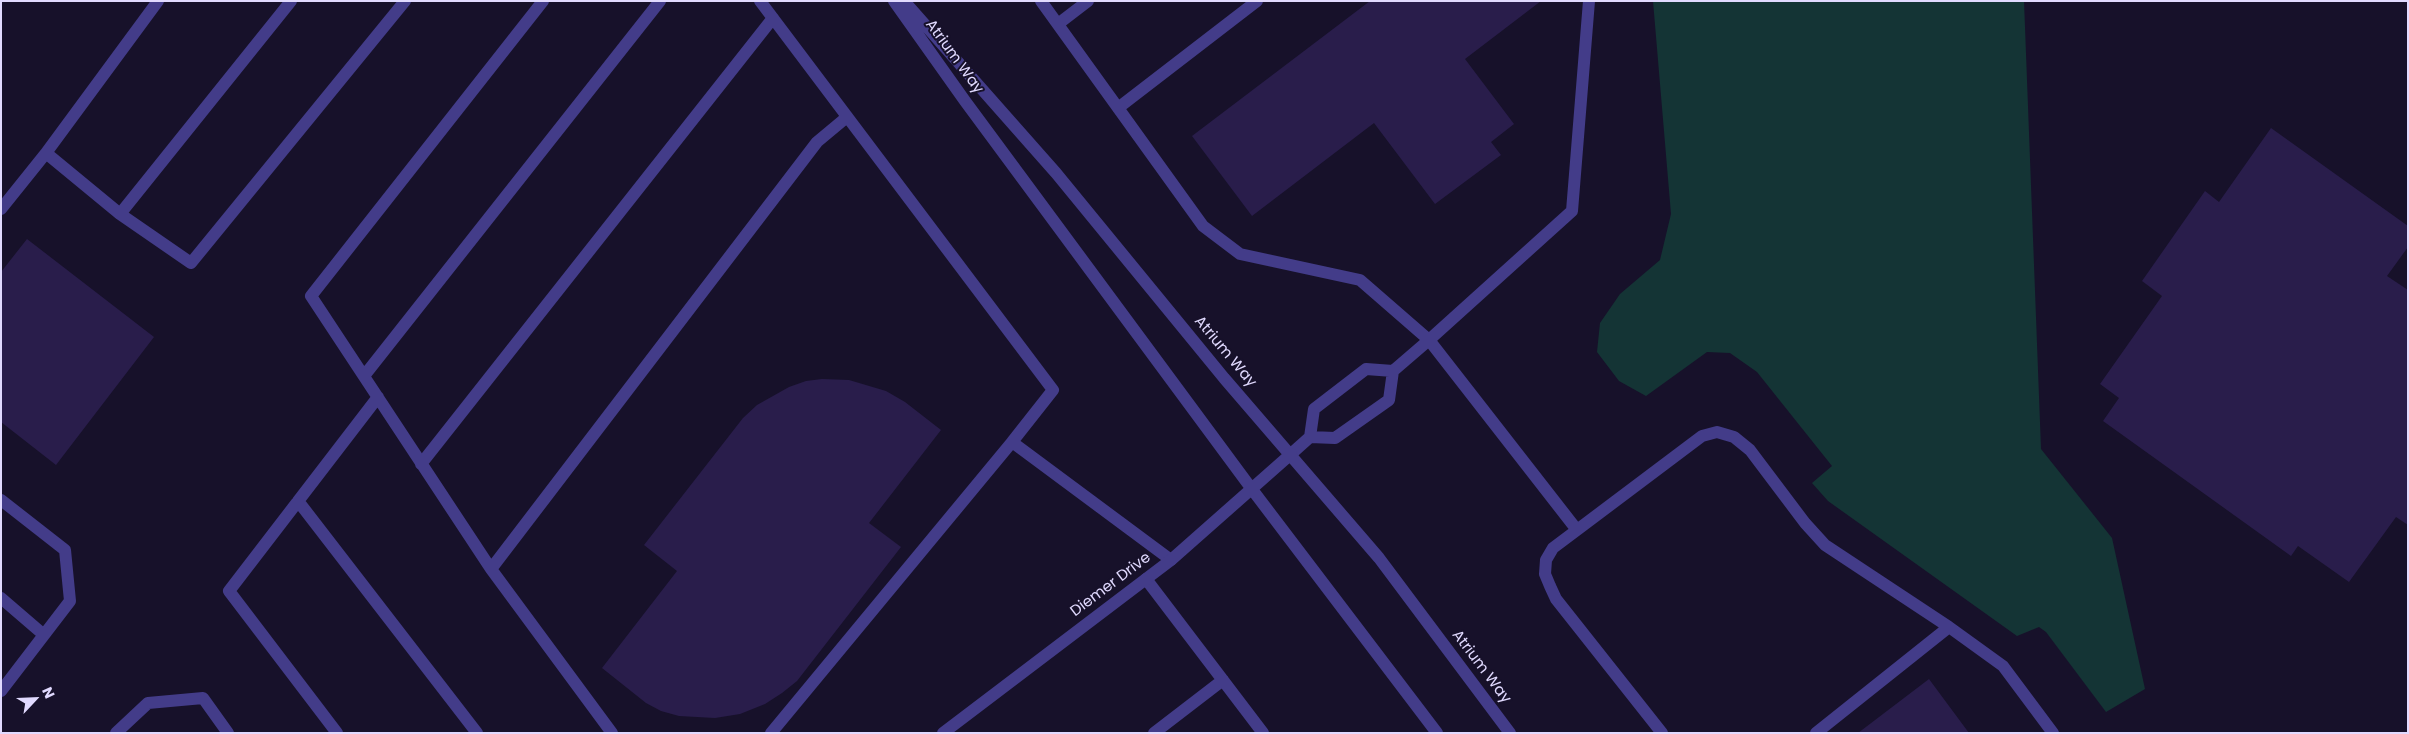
<!DOCTYPE html>
<html>
<head>
<meta charset="utf-8">
<style>
	body { margin:0 }
	#map { position:relative; width:2409px; height:734px; overflow:hidden; background:#17112a; font-family:Poppins,sans-serif }
	canvas { display:block }
	.frame { position:absolute; inset:0; border:2px solid #e1daff; pointer-events:none }
	.north { position:absolute; left:10px; top:674px; width:50px; height:50px; -webkit-text-stroke:4px #17112a; paint-order:stroke; rotate:65deg; font-size:14px; font-weight:700; line-height:20px; text-align:center; color:#e1daff }
	.north::after { content:''; display:block; margin:auto; width:18px; height:22px; background:#e1daff; clip-path:polygon(50% 0,100% 100%,50% 72%,0 100%) }
</style>
</head>
<body>
<div id="map">
<canvas width="2409" height="734"></canvas>
<div class="frame"></div>
<div class="north">N</div>
</div>
<script>
const g = document.querySelector('canvas').getContext('2d');
g.lineJoin = 'round';
function fillPath(path, color) {
  g.fillStyle = color;
  g.fill(path, 'evenodd');
}
function poly(rows) {
  const path = new Path2D();
  for (const r of rows) {
    path.moveTo(r[0], r[1]);
    for (let i = 2; i < r.length; i += 2) path.lineTo(r[i], r[i + 1]);
  }
  return path;
}
function trace(path, color, width, dash) {
  g.strokeStyle = color;
  g.lineWidth = width;
  g.lineCap = dash ? 'butt' : 'round';
  g.setLineDash(dash || []);
  g.stroke(path);
}
function write(font, color, halo, rows, align = 'center') {
  g.font = font + ' Poppins,sans-serif';
  g.lineWidth = 4;
  g.setLineDash([]);
  g.textBaseline = 'middle';
  g.strokeStyle = halo;
  g.fillStyle = color;
  for (const [text, x, y, turn = 0] of rows) {
    g.save();
    g.translate(x, y);
    g.rotate((+turn || 0) * Math.PI / 180);
    g.textAlign = isNaN(turn) ? turn : align;
    if (halo) g.strokeText(text, 0, 0);
    g.fillText(text, 0, 0);
    g.restore();
  }
}
fillPath(poly([
	[1653,1,2024,1,2041,449,2112,538,2145,689,2106,712,2046,632,2039,627,2017,636,1828,501,1812,483,1832,466,1757,372,1730,353,1707,352,1646,396,1619,381,1597,352,1600,323,1620,294,1660,260,1671,214]
]), '#143435');
fillPath(poly([
	[1370,1,1541,1,1465,59,1514,124,1491,142,1501,155,1435,204,1374,123,1252,216,1192,136],
	[2271,128,2408,226,2408,247,2387,276,2408,290,2408,525,2396,517,2349,582,2298,546,2291,556,2103,421,2119,398,2100,384,2162,296,2142,281,2205,191,2219,202],
	[27,239,154,337,56,465,1,422,1,272],
	[822,379,849,380,886,391,905,402,941,430,869,523,901,547,797,681,782,693,765,704,740,714,715,718,679,716,661,711,646,703,602,668,677,571,644,545,743,418,757,405,789,387,806,381],
	[1929,679,1969,733,1858,733]
]), '#291d4b');
trace(poly([
	[158,1,46,153,120,214,191,263,405,1],
	[543,1,311,296,491,569,612,733],
	[760,1,1053,390,1012,442,1171,560],
	[1041,1,1203,226,1240,254,1360,280,1429,340,1572,211,1589,1],
	[1058,24,1088,1],
	[1118,108,1257,1],
	[1,209,46,153],
	[120,214,291,1],
	[364,376,660,1],
	[1310,437,1335,438,1389,400,1393,371,1429,340,1577,530,1553,548,1546,560,1545,574,1550,586,1556,599,1662,733],
	[1291,454,1310,437,1314,409,1366,369,1393,371],
	[421,464,773,18],
	[1,500,65,550,70,601,1,691],
	[298,501,477,733],
	[1577,530,1702,436,1717,432,1734,437,1750,450,1805,523,1825,545,1949,627,2003,666,2053,733],
	[491,569,817,142,847,117],
	[1146,579,1263,733],
	[1,598,44,635],
	[116,733,148,703,203,698,228,733],
	[337,733,229,591,378,397],
	[771,733,1012,442],
	[1154,733,1223,680],
	[1816,733,1949,627]
]), '#433c89', 12);
trace(poly([
	[894,1,965,101,1251,488,1437,733],
	[904,1,1056,173,1224,378,1379,558,1510,733],
	[943,733,1171,560,1291,454]
]), '#433c89', 12);
write('15px', '#e1daff', '#17112a', [
	["Atrium Way",954,57,54],
	["Atrium Way",1225,352,50],
	["Diemer Drive",1111,585,-37],
	["Atrium Way",1481,667,53]
]);
</script>
</body>
</html>
